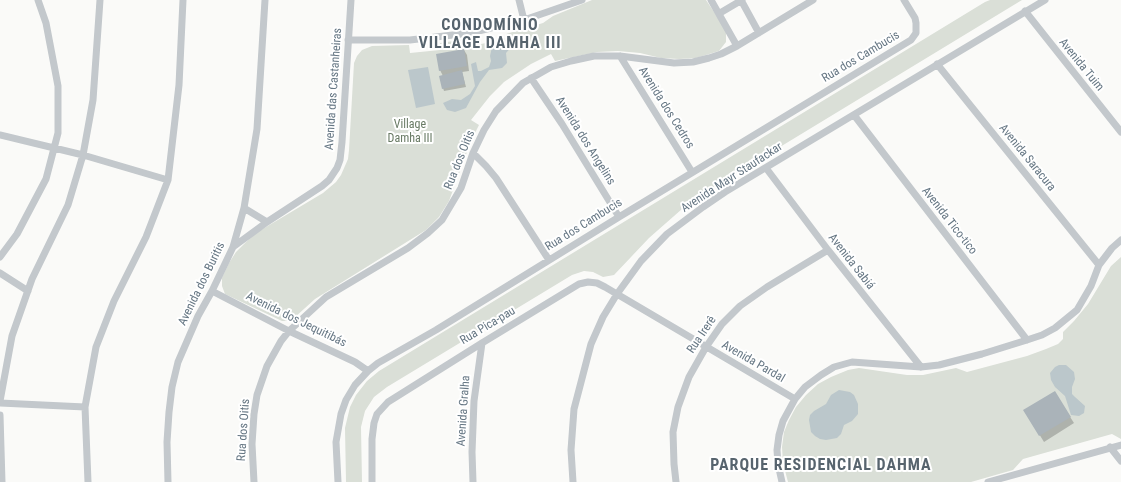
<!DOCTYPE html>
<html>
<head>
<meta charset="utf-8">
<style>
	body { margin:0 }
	canvas { display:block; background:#fafaf8 }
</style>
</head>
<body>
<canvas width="1121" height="482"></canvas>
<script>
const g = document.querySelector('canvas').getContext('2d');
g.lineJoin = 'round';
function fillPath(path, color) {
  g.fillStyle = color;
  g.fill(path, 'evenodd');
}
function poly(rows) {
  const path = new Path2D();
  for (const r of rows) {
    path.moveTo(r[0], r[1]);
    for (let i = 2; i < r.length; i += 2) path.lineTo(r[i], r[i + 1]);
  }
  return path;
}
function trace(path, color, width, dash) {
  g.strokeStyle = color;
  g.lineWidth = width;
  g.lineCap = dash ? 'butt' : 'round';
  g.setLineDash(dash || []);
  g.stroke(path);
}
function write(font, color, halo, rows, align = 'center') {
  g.font = font + ' "Roboto Condensed",sans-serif';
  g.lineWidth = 4;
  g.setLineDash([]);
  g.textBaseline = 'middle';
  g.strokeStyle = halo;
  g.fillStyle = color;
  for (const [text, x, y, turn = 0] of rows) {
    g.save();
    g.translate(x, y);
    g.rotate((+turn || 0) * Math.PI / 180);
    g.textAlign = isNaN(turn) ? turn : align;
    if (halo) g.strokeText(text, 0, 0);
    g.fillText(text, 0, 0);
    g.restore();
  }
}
fillPath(poly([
	[592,0,706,0,726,30,726,42,719,51,696,58,679,59,661,58,640,53,618,51,597,52,555,61,551,54,531,64,504,82,490,96,471,120,479,125,471,141,449,201,439,217,426,230,315,299,294,318,289,321,282,321,225,294,222,286,222,278,229,263,236,252,246,242,256,233,323,193,336,182,341,175,348,159,349,150,354,63,357,56,362,50,372,46,409,45,410,53,440,50,440,43,475,38,477,45,507,38,506,34,543,23,553,16],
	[990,0,1022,0,719,184,682,209,649,238,614,275,603,277,593,272,584,271,572,275,387,387,374,397,365,411,361,427,362,482,346,482,345,428,350,407,356,395,367,381,379,371,985,2],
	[1121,257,1121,439,1112,434,1023,459,1013,470,971,482,788,482,783,463,782,447,784,432,789,420,796,407,806,395,818,384,831,377,848,370,859,368,907,375,923,375,956,368,967,372,1027,356,1046,349,1058,344,1063,339,1063,332,1074,321,1088,304,1111,266]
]), '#dadfd7');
fillPath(poly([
	[504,40,512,40,517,44,514,44,506,53,507,63,502,68,489,70,480,82,466,108,455,112,447,110,443,103,452,99,461,100,470,94,475,86,471,64,476,62,478,71,481,71,489,67,491,61,490,56,492,47],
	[428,67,435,104,416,108,408,70],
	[1059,365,1066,365,1074,372,1075,379,1072,387,1072,394,1075,397,1085,406,1084,413,1079,416,1071,415,1065,396,1055,387,1051,380,1050,373,1055,367],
	[839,390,850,392,854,395,858,404,858,414,852,421,844,425,841,434,837,438,826,440,820,439,815,436,811,432,809,420,810,415,814,411,826,404,831,395]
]), '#bbc7cb');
fillPath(poly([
	[464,50,467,55,469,71,462,72,466,87,444,91,443,88,443,76,440,70],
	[1054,392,1074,423,1044,442,1025,411]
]), '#0003');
fillPath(poly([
	[464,49,467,66,439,71,436,54],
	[462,70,465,84,442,89,439,76],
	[1055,391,1071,417,1039,436,1023,410]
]), '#aab3b9');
trace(poly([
	[519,0,524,20],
	[711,0,737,46],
	[741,0,759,33],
	[1025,11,1121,132],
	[720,13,742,0],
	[348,40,410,40,470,33,524,20,582,0],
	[620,56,692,172],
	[937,64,1099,265],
	[531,78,562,124,619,217],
	[854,115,1027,340],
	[0,135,83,155,168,180],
	[473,153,486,166,496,178,549,260],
	[766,168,828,250,921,367],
	[244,208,267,222],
	[233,247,267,222,322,186,329,180,337,168,340,160,342,142,351,0],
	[0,257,17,234,46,179,58,133,58,86,46,23,38,0],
	[0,273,28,291],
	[212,291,289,331,355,362,368,371],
	[0,401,12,336,32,279,68,205,83,155,93,100,100,0],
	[0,403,85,407],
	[0,415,2,482],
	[1110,447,1121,461],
	[88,482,85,407,96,347,114,301,146,237,168,180,179,85,183,0],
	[168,482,167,442,169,412,172,387,178,362,198,316,212,291,233,247,244,208,257,129,265,0],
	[254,482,252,444,254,414,257,395,267,366,281,341,289,331,326,297,408,248,428,233,442,220,461,188,473,153,484,130,496,111,523,83,551,67,571,61,594,56,620,56,674,63,693,62,709,58,721,54,737,46,813,0],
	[338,482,336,442,341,414,346,400,355,385,368,371,378,363,436,330,619,217,911,40,916,33,916,23,915,18,904,0],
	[372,482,372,439,374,423,377,414,388,402,482,343,579,284,588,282,597,283,605,287,795,399],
	[473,482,472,452,474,401,482,343],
	[573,482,571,450,574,409,591,344,603,317,617,294,641,261,667,234,703,207,725,192,1045,0],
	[676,482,674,464,673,432,678,407,689,377,706,347,722,324,740,306,767,287,828,250],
	[782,482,778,464,777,450,779,435,783,421,795,399,805,387,821,375,834,367,852,362,921,367,939,365,982,354,1027,340,1042,335,1055,328,1077,310,1091,286,1099,265,1112,248,1121,240],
	[988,482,1121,445]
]), '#c3c8cc', 7);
write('12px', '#657683', '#fff', [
	["Rua dos Cambucis",861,57,-31],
	["Avenida Tuim",1081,65,51],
	["Avenida das Castanheiras",334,89,-86],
	["Avenida dos Cedros",666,108,58],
	["Avenida dos Angelins",585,141,58],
	["Avenida Saracura",1027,158,51],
	["Rua dos Oitis",460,160,-68],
	["Avenida Mayr Staufackar",732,178,-33],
	["Avenida Tico-tico",949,221,52],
	["Rua dos Cambucis",584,225,-32],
	["Avenida Sabiá",851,262,52],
	["Avenida dos Buritis",202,284,-64],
	["Avenida dos Jequitibás",296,320,26],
	["Rua Pica-pau",488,326,-31],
	["Rua Irerê",702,335,-56],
	["Avenida Pardal",753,362,30],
	["Avenida Gralha",464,411,-86],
	["Rua dos Oitis",244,430,-86]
]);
write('12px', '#687a64', '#fff', [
	["Village",410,125],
	["Damha III",410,139]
]);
g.letterSpacing = '1px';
write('bold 16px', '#57646e', '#fff', [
	["CONDOMÍNIO",490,26],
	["VILLAGE DAMHA III",490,44],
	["PARQUE RESIDENCIAL DAHMA",821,466]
]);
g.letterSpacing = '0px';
</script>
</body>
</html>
